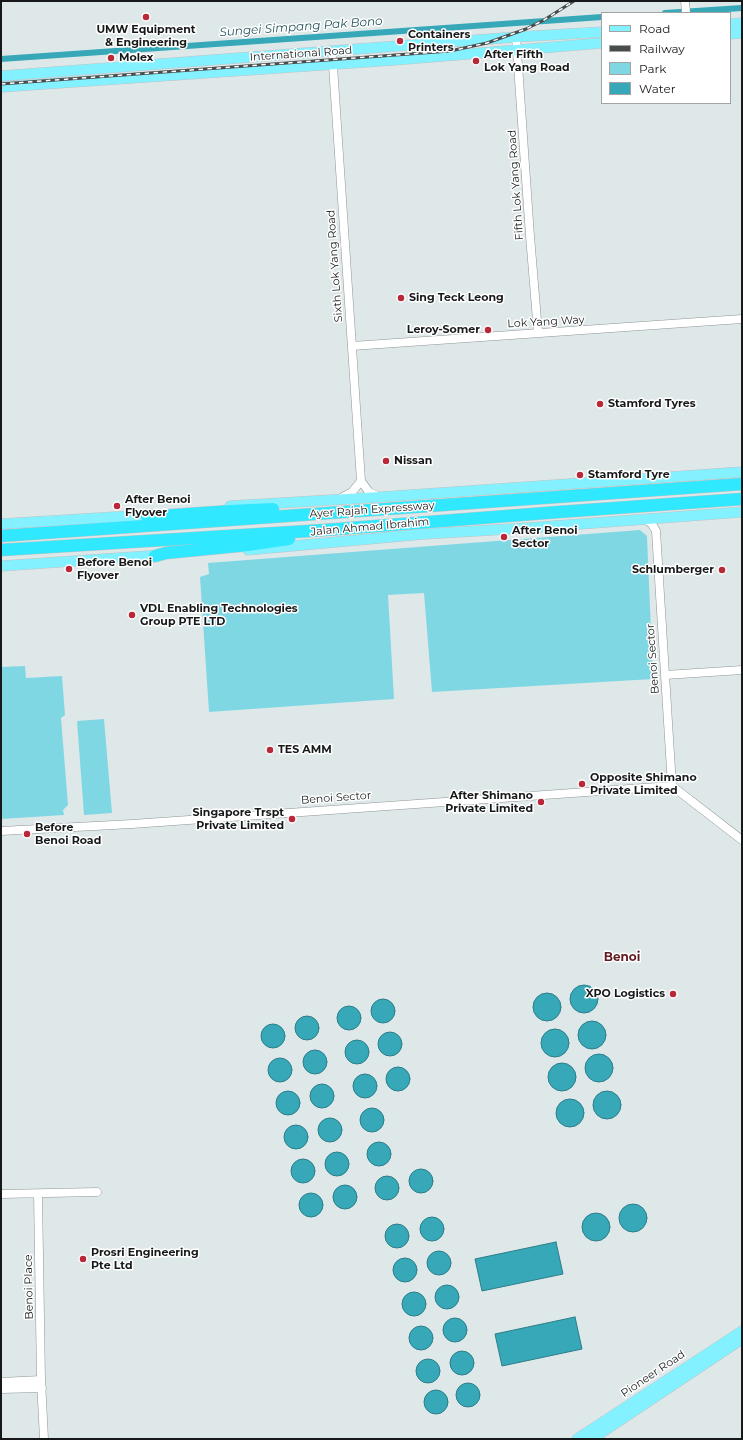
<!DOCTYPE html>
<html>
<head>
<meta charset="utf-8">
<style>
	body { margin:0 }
	#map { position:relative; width:743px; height:1440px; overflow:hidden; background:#dfe8e9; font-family:Montserrat,sans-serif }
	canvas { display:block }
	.frame { position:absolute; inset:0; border:2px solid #161819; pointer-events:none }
	.legend { position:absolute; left:601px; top:12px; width:130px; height:92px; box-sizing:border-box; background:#fff; border:1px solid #a2a3a3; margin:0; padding:5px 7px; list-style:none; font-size:12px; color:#161819 }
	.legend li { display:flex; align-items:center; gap:8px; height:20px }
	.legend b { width:20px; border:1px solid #a2a3a3 }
</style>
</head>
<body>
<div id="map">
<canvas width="743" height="1440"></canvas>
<div class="frame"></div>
<ul class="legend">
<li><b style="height:5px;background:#83f1ff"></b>Road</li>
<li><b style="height:5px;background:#484c4d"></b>Railway</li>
<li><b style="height:11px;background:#80d7e4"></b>Park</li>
<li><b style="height:11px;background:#36a8b8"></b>Water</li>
</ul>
</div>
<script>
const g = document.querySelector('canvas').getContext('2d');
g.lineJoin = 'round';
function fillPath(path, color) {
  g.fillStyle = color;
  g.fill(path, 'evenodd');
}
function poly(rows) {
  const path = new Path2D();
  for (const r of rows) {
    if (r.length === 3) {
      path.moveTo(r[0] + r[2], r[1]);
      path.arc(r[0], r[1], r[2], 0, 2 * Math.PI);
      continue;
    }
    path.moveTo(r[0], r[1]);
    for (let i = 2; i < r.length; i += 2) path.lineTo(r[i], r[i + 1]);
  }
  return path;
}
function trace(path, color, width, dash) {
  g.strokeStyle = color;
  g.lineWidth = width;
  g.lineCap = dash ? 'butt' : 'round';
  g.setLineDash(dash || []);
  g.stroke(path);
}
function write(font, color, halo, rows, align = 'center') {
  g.font = font + ' Montserrat,sans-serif';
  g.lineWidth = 3;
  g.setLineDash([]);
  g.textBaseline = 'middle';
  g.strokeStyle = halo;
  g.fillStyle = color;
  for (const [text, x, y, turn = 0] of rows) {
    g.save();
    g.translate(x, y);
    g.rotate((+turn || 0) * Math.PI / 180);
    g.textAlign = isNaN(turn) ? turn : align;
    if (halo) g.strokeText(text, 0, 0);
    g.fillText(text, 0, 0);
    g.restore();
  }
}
fillPath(poly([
	[640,530,647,536,653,679,432,692,424,593,388,595,394,699,209,712,200,577,209,574,208,563],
	[25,666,26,678,62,676,65,715,61,718,68,805,63,810,64,815,1,819,1,667],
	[104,719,112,813,84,815,77,721]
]), '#80d7e4');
const water = poly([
	[584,999,14],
	[547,1007,14],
	[383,1011,12],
	[349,1018,12],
	[307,1028,12],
	[592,1035,14],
	[273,1036,12],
	[555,1043,14],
	[390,1044,12],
	[357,1052,12],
	[315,1062,12],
	[599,1068,14],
	[280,1070,12],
	[562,1077,14],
	[398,1079,12],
	[365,1086,12],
	[322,1096,12],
	[607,1105,14],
	[288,1103,12],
	[570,1113,14],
	[372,1120,12],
	[330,1130,12],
	[296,1137,12],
	[379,1154,12],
	[337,1164,12],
	[303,1171,12],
	[421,1181,12],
	[387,1188,12],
	[345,1197,12],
	[311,1205,12],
	[633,1218,14],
	[596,1227,14],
	[432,1229,12],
	[397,1236,12],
	[556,1242,563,1274,482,1291,475,1259,556,1242],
	[439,1263,12],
	[405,1270,12],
	[447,1297,12],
	[414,1304,12],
	[575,1317,582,1349,502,1366,495,1334,575,1317],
	[455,1330,12],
	[421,1338,12],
	[462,1363,12],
	[428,1371,12],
	[468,1395,12],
	[436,1402,12]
]);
fillPath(water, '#36a8b8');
trace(water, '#2c7d88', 1);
trace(poly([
	[665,13,742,8],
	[1,59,602,17]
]), '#36a8b8', 6);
const minor = poly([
	[685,1,686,13],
	[516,37,530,236,538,332],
	[332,51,361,481,369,492,380,497],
	[352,346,742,319],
	[341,498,352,492,361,481],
	[645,519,652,524,656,531,672,786],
	[665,675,742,670],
	[1,831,132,824,672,786,742,840],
	[1,1194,97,1192],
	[38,1194,41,1380,44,1439],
	[1,1382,41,1380],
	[1,1389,42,1388]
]);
const major = poly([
	[730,24,742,23],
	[730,34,742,33],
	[1,76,516,37,602,32],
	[1,87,395,60,602,43],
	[230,506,381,497,742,472],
	[1,524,146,515,153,514],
	[248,550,424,534,527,528,742,512],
	[1,566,162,555],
	[577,1439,742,1331],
	[592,1439,742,1339]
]);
const highway = poly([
	[146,515,160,516,231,511,273,509],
	[1,536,742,484],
	[1,550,325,530,559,512,742,499],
	[155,556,166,553,248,545,289,539]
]);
trace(minor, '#8e9597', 9);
trace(major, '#c2c3c3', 11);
trace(highway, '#c2c3c3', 13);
trace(minor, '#fff', 8);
trace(major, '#83f1ff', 10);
trace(highway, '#30e8ff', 12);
const rail = poly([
	[1,84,450,51,487,43,526,29,544,20,574,1]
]);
trace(rail, '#484c4d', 3);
trace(rail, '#fff', 1.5, [4.5]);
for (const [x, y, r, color] of [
	[146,17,4,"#b92839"],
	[400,41,4,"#b92839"],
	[111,58,4,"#b92839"],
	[476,61,4,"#b92839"],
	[401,298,4,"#b92839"],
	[488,330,4,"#b92839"],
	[600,404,4,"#b92839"],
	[386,461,4,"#b92839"],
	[580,475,4,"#b92839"],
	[117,506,4,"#b92839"],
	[504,537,4,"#b92839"],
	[69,569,4,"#b92839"],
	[722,570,4,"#b92839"],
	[132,615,4,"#b92839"],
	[270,750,4,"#b92839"],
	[582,784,4,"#b92839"],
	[541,802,4,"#b92839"],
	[292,819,4,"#b92839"],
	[27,834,4,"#b92839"],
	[673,994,4,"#b92839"],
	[83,1259,4,"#b92839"]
]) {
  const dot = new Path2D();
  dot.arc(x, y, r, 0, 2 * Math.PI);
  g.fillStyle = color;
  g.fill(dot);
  trace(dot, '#fff', 1.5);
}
write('bold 11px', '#161819', '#fff', [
	["UMW Equipment",146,30,"center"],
	["& Engineering",146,43,"center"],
	["Containers",408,35],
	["Printers",408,48],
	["After Fifth",484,55],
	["Lok Yang Road",484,68],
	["Molex",119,58],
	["Sing Teck Leong",409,298],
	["Leroy-Somer",480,330,"right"],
	["Stamford Tyres",608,404],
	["Nissan",394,461],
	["Stamford Tyre",588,475],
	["After Benoi",125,500],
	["Flyover",125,513],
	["After Benoi",512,531],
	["Sector",512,544],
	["Before Benoi",77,563],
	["Flyover",77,576],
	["Schlumberger",714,570,"right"],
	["VDL Enabling Technologies",140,609],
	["Group PTE LTD",140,622],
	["TES AMM",278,750],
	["Opposite Shimano",590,778],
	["Private Limited",590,791],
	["After Shimano",533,796,"right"],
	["Private Limited",533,809,"right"],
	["Singapore Trspt",284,813,"right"],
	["Private Limited",284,826,"right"],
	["Before",35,828],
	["Benoi Road",35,841],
	["XPO Logistics",665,994,"right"],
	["Prosri Engineering",91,1253],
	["Pte Ltd",91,1266]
], 'left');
write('11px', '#161819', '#fff', [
	["International Road",301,54,-4],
	["Fifth Lok Yang Road",516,185,-94],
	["Sixth Lok Yang Road",335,266,-94],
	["Lok Yang Way",546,322,-3],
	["Ayer Rajah Expressway",372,510,-4],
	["Jalan Ahmad Ibrahim",370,527,-5],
	["Benoi Sector",653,659,-94],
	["Benoi Sector",336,798,-4],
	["Benoi Place",29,1287,-91],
	["Pioneer Road",653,1374,-34]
]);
write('italic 12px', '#25555c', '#fff', [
	["Sungei Simpang Pak Bono",301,27,-4]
]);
write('bold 12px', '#611c20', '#fff', [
	["Benoi",622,957]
]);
</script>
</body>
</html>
